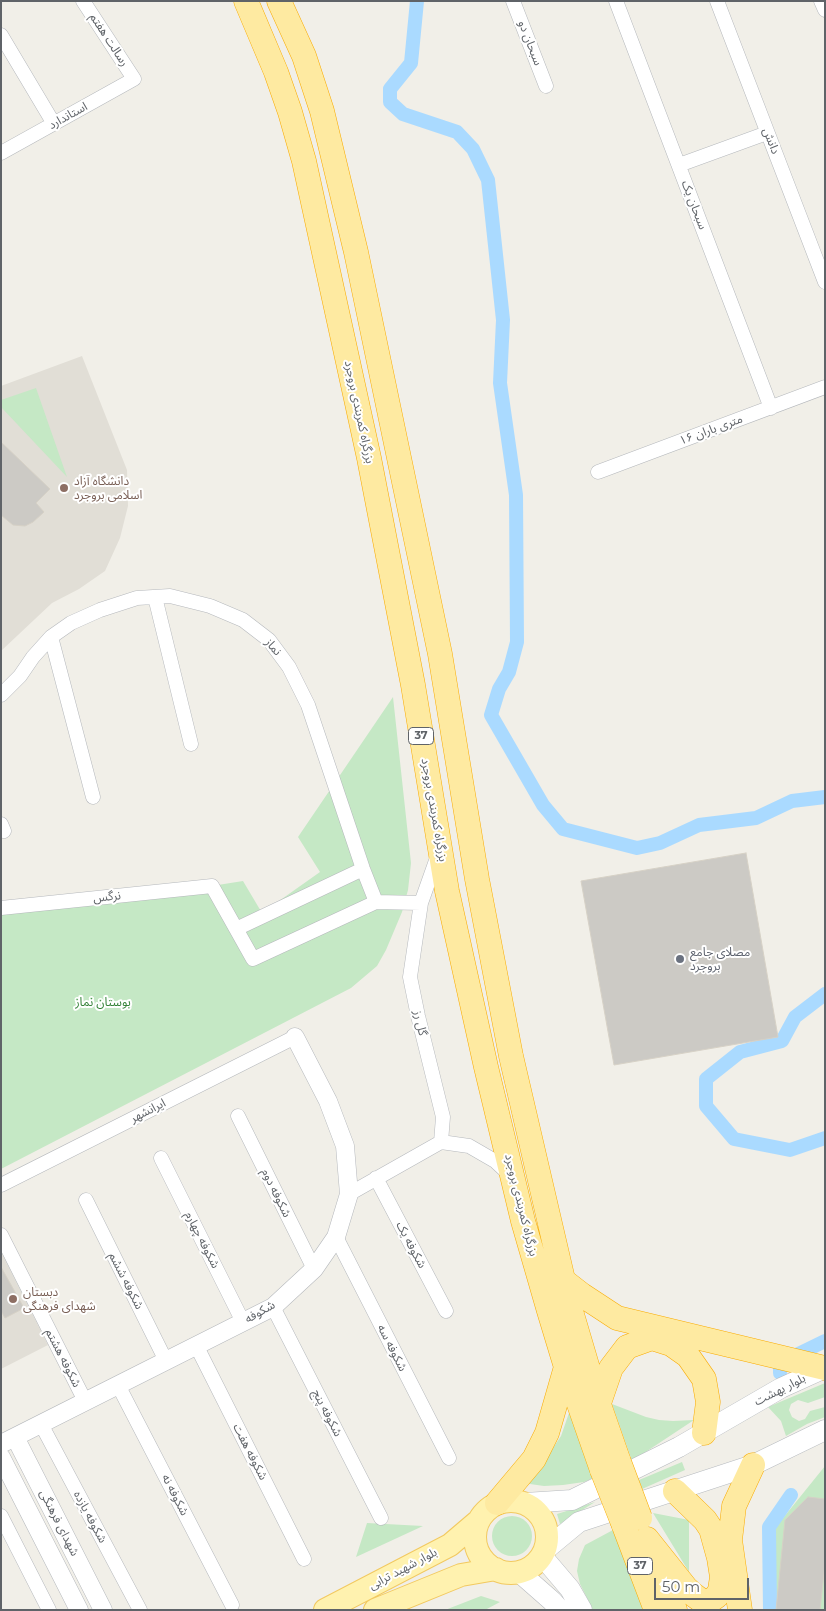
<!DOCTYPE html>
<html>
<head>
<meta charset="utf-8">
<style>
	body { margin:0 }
	#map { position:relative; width:826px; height:1611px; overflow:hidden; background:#f1efe8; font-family:Montserrat,sans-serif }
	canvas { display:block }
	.frame { position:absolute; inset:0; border:2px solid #5f6368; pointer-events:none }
	.scale { position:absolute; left:654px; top:1578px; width:95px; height:22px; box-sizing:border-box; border:2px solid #5f6368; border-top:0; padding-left:6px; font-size:15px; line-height:18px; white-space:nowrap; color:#5f6368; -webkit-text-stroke:4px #fff; paint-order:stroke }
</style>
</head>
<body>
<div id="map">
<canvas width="826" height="1611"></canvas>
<div class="frame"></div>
<div class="scale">50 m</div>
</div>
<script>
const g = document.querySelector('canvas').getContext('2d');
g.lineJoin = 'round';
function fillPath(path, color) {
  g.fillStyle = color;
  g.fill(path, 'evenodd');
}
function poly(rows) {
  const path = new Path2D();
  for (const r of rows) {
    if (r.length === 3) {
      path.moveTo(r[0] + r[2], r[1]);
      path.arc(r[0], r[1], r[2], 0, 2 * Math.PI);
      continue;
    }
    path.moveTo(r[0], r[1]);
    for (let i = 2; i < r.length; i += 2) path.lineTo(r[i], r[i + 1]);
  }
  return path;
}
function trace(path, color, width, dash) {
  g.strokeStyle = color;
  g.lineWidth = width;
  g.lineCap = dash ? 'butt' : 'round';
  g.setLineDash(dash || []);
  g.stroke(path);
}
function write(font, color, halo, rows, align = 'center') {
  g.font = font + ' Montserrat,"Noto Sans Arabic",sans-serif';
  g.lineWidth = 4;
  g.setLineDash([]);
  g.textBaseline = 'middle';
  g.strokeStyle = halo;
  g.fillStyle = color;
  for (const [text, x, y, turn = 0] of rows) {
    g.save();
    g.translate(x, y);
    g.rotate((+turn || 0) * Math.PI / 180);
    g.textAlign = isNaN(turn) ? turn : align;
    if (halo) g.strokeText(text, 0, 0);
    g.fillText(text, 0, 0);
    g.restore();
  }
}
fillPath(poly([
	[82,356,127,470,128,506,120,538,105,571,79,589,52,603,1,651,1,386],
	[1,1252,48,1345,1,1369]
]), '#e1ded6');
fillPath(poly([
	[36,388,67,477,1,407,1,400],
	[393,697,411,863,408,890,402,912,386,950,377,966,351,988,1,1169,1,912,199,888,243,881,262,913,320,872,298,837],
	[825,1383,825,1397,808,1403,798,1400,791,1404,789,1410,792,1417,799,1421,805,1419,810,1411,825,1407,825,1417,807,1424,786,1436,781,1421,768,1407],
	[612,1404,646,1417,659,1420,673,1421,694,1420,632,1461],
	[570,1410,596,1477,584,1482,563,1485,544,1486,523,1483,549,1454,561,1436],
	[682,1462,685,1470,642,1489,639,1480],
	[825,1466,825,1610,773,1610,775,1528],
	[595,1502,560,1524,557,1514],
	[653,1513,689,1520,689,1572],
	[512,1536,20],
	[367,1523,423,1526,356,1557],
	[613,1530,648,1610,593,1610,580,1584,577,1571,579,1559,585,1545],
	[481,1596,500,1602,485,1610,445,1610]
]), '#c5e8c5');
trace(poly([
	[417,1,411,63,390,89,390,102,403,114,457,132,473,149,488,180,503,320,500,383,516,495,517,642,509,672,499,689,491,715,543,805,563,829,637,848,660,843,699,825,756,818,792,801,825,797],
	[825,994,795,1017,782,1041,740,1052,706,1079,706,1106,734,1139,790,1150,825,1138],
	[780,1373,780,1363,825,1341],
	[770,1610,769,1527,791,1495]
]), '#aadaff', 14);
const building = poly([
	[1,442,50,489,36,503,44,512,33,522,25,526,13,525,1,515,1,442],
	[746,853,778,1037,614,1065,581,881,746,853],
	[1,1267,24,1308,5,1318,1,1311,1,1267],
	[808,1497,825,1499,825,1564,820,1610,776,1610,785,1520,808,1497]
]);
fillPath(building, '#cccac5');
trace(building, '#d6d1c6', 1);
const minor = poly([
	[513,1,546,86],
	[616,1,771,408],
	[717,1,825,282],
	[821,1,825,10],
	[1,35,54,124],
	[1,153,134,79,83,1],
	[679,165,767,133],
	[598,472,825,387],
	[155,597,191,744],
	[51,637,93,797],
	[1,695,20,676,33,657,51,637,71,623,100,610,137,598,170,596,210,606,243,620,269,640,289,667,308,705,363,869,376,902,421,903],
	[1,824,4,831],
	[438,855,421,903,410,977,418,1016,443,1117,441,1142],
	[1,908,212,886,253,959,376,902],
	[236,929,363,869],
	[238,1116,314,1269],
	[161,1158,243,1322],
	[376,1178,446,1311],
	[1,1185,295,1037],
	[349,1194,441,1142,469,1146,495,1161,510,1175],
	[86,1200,166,1361],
	[1,1235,85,1401],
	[336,1237,449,1458],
	[273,1307,381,1518],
	[196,1345,304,1559],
	[118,1385,232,1605],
	[41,1424,140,1610],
	[1,1516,49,1610]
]);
const tertiary = poly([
	[15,1437,103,1610],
	[1,1444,273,1307,314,1269,336,1237,349,1194,345,1146,328,1101,295,1037],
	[1,1457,79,1610]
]);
const secondary = poly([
	[525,1503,572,1500,679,1447,781,1388,825,1368],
	[544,1551,579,1522,753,1465,825,1430],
	[542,1556,570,1589,582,1610],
	[519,1572,552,1601,560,1610]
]);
const primary = poly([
	[511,1537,36],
	[325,1610,450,1545,477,1522],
	[375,1610,461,1575,496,1569]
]);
const trunk = poly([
	[246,1,276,72,290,112,304,161,369,458,413,685,447,891,486,1067,523,1221,549,1311,566,1367,602,1470],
	[279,1,304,56,322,111,356,252,440,654,477,879,511,1056,568,1301,596,1396,619,1462],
	[564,1281,582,1295,617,1318,825,1368],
	[599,1403,611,1368,627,1347,652,1338,671,1344,688,1356,704,1379,708,1402,704,1433],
	[497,1503,534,1459,547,1433,566,1367],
	[623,1523,656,1610],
	[647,1539,686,1588,695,1596,702,1601,710,1601,717,1596,720,1590,722,1577,719,1558,711,1529,705,1520,675,1491],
	[657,1563,675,1610],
	[740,1610,730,1540,734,1506,753,1465]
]);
trace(minor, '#b5b8bc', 15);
trace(tertiary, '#b5b8bc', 19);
trace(secondary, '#b6babf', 21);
trace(primary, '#f2c960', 24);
trace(trunk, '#f9ab00', 25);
trace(minor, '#fff', 14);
trace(tertiary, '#fff', 18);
trace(secondary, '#fff', 20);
trace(primary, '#fff2af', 22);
trace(trunk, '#feeaa1', 24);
const trunkBridge = poly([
	[619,1462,640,1518],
	[602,1470,623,1523]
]);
trace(trunkBridge, '#f9ab00', 25, []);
trace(trunkBridge, '#feeaa1', 24);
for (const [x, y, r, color] of [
	[64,488,5,"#8d6e63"],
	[680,959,5,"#6b7280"],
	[13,1299,5,"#8d6e63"]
]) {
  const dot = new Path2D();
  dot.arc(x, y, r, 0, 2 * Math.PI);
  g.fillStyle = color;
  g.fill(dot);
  trace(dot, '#fff', 2);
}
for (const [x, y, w] of [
	[421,736,25],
	[640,1566,25]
]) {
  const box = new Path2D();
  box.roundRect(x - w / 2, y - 8.5, w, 17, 4);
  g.fillStyle = '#fff';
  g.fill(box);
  trace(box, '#5f6368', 1);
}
write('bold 11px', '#5f6368', null, [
	["37",421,736],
	["37",640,1566]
]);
write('12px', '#5f6368', '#fff', [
	["رسالت هفتم",109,40,57],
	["سبحان دو",530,43,69],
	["استاندارد",68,116,-29],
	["دانش",771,141,69],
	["سبحان یک",694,205,69],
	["بزرگراه کمربندی بروجرد",359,412,78],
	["۱۶ متری باران",711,430,-20],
	["نماز",273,647,49],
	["بزرگراه کمربندی بروجرد",434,810,80],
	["نرگس",107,897,-6],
	["گل رز",420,1023,77],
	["ایرانشهر",148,1111,-27],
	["شکوفه دوم",276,1193,64],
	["بزرگراه کمربندی بروجرد",521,1205,76],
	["شکوفه چهارم",202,1240,63],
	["شکوفه یک",411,1245,62],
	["شکوفه ششم",126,1281,63],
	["شکوفه",260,1312,-30],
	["شکوفه سه",392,1348,63],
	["شکوفه هشتم",63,1358,63],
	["بلوار بهشت",780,1390,-27],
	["شکوفه پنج",327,1413,63],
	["شکوفه هفت",250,1452,63],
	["شکوفه نه",175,1495,63],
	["شکوفه یازده",90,1517,62],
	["شهدای فرهنگی",59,1523,63],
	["بلوار شهید ترابی",403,1569,-28]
]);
write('12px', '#785e54', '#fff', [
	["دانشگاه آزاد",74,481],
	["اسلامی بروجرد",74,495],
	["دبستان",23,1292],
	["شهدای فرهنگی",23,1306]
], 'left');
write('12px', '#5b616d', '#fff', [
	["مصلای جامع",690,952],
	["بروجرد",690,966]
], 'left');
write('12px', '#348238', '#fff', [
	["بوستان نماز",103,1002]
]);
</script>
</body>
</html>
